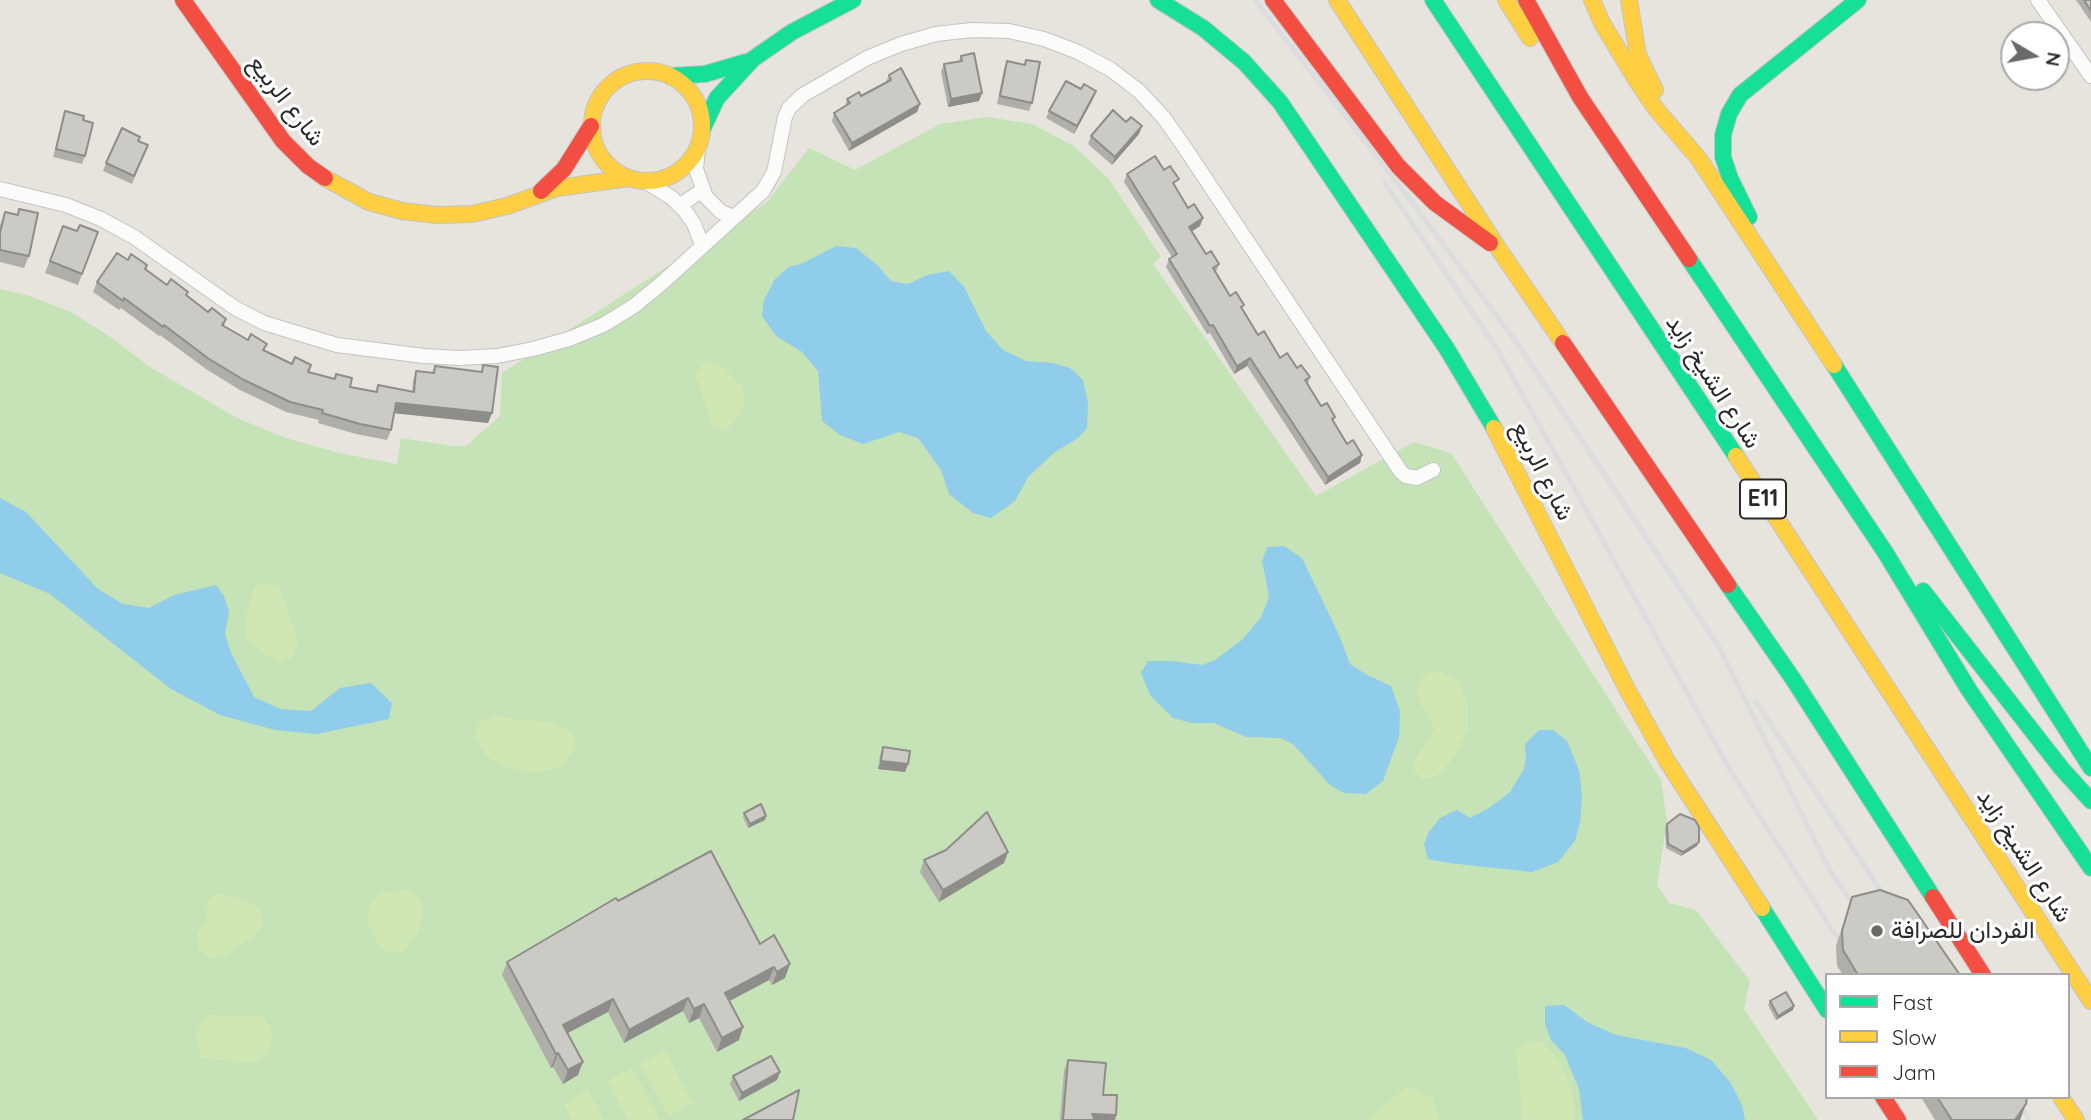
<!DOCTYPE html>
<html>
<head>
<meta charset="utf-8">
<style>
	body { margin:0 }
	#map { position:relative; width:2091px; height:1120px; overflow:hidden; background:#e7e4de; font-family:Quicksand,sans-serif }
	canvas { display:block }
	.legend { position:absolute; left:1825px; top:973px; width:245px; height:126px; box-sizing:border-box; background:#fff; border:2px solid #a9a9a9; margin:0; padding:9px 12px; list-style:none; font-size:21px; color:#292929 }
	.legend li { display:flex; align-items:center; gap:14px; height:35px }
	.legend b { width:35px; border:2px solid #a9a9a9 }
	.north { position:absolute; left:2000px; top:21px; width:70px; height:70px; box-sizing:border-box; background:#fff; border:2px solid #a9a9a9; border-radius:50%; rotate:100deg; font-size:19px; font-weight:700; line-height:28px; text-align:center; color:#292929 }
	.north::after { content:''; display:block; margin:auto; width:24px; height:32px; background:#6c6a68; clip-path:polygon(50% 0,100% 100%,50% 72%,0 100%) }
</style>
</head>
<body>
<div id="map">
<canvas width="2091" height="1120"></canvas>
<ul class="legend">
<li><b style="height:9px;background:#16e098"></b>Fast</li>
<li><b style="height:9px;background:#ffcf43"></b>Slow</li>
<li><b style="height:9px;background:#f24e42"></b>Jam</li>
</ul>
<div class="north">N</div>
</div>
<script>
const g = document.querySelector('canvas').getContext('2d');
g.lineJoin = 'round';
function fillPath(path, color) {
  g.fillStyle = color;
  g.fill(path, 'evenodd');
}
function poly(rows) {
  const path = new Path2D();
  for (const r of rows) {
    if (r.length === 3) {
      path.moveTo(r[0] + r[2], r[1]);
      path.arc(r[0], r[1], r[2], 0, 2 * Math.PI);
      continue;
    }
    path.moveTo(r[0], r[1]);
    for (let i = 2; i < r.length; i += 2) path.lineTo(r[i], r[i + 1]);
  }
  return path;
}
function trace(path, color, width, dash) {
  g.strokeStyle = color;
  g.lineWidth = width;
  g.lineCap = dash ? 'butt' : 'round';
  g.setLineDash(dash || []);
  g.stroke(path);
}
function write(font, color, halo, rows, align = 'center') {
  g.font = font + ' Quicksand,Vazirmatn,sans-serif';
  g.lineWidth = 6;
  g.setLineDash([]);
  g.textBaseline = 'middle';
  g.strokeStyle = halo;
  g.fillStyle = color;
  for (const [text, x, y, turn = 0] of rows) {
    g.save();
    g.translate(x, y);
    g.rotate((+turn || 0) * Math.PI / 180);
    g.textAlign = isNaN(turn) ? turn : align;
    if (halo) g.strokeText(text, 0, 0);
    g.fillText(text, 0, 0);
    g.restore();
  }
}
fillPath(poly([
	[987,117,1032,124,1074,146,1108,178,1161,257,1153,264,1316,496,1414,442,1451,453,1661,780,1667,821,1657,885,1669,903,1696,910,1750,981,1744,1009,1818,1120,0,1120,0,289,27,295,71,312,112,338,150,367,237,418,286,438,339,453,397,464,401,438,452,446,466,446,500,416,502,373,766,203,809,148,855,170,940,124]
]), '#c5e3b6');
fillPath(poly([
	[703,361,726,369,742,387,745,404,736,420,726,430,713,427,695,375],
	[264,583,280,588,298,642,293,657,281,662,264,654,246,640,245,620,254,587],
	[1430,671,1442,672,1459,681,1468,705,1468,730,1457,753,1441,773,1428,779,1420,778,1413,768,1418,754,1434,730,1430,717,1420,703,1417,690,1421,679],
	[495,715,517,720,550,722,572,732,576,747,562,767,533,773,502,766,487,757,475,736,480,722],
	[405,890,419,897,424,912,418,932,406,951,390,954,379,946,368,924,369,904,382,892],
	[219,893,259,906,263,924,253,938,242,943,228,955,210,958,198,950,197,933,206,923,208,899],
	[208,1015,264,1017,272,1032,269,1054,254,1063,201,1058,195,1034],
	[1542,1042,1559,1060,1572,1093,1575,1120,1523,1120,1516,1051,1528,1043],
	[665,1050,693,1103,668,1116,640,1063],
	[632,1068,660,1120,628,1120,607,1081],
	[1407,1086,1432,1097,1440,1120,1367,1120],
	[588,1091,604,1120,572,1120,564,1104]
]), '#d0e7b4');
fillPath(poly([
	[836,246,856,248,877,265,891,281,908,284,927,275,949,271,964,287,986,331,1003,350,1026,361,1053,363,1070,368,1083,380,1088,403,1087,428,1078,438,1055,452,1028,477,1015,501,991,518,973,513,949,494,941,470,918,438,899,432,863,444,840,435,822,421,818,371,802,352,776,336,762,316,764,300,775,279,789,267,803,263],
	[0,498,26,512,98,589,123,604,149,608,174,595,216,585,224,596,229,612,225,634,231,653,254,697,280,709,311,711,340,688,371,683,392,703,389,719,317,734,275,730,220,715,171,689,50,594,0,573],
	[1284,546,1302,558,1339,635,1350,664,1367,675,1391,686,1400,711,1399,737,1383,781,1366,794,1344,793,1330,785,1294,745,1281,738,1246,737,1214,723,1191,723,1173,718,1150,695,1141,673,1148,661,1172,661,1202,665,1215,660,1243,639,1261,617,1269,597,1262,561,1267,547],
	[1539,730,1553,730,1567,741,1579,770,1582,797,1580,822,1575,841,1558,862,1532,872,1449,863,1428,859,1424,844,1429,832,1440,818,1457,810,1470,818,1489,808,1510,792,1524,769,1526,756,1525,744],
	[1564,1005,1587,1022,1616,1035,1686,1048,1711,1060,1730,1082,1742,1105,1745,1120,1583,1120,1579,1089,1565,1055,1551,1040,1545,1024,1545,1006]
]), '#90cdea');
const street = poly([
	[2038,0,2091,76],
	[698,147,696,169,706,197,721,212,734,217],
	[645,181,672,198,685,211,694,224,702,245],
	[0,189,66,205,101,219,134,237,235,308,264,323,337,345,424,356,460,358,497,356,533,349,569,339,603,325,634,306,662,283,763,191,774,172,785,117,789,108,803,95,867,58,901,44,936,34,972,30,1009,31,1044,39,1078,52,1110,69,1139,91,1164,118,1185,148,1401,472,1406,476,1417,478,1433,470],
	[680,205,703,190]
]);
const fast = poly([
	[1158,0,1203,28,1244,62,1280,102,1447,349,1494,428],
	[1433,0,1736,456],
	[670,76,705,74,746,62],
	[702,130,717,98,753,59,792,32,853,0],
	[1749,217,1730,178,1723,157,1723,135,1729,114,1740,95,1858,0],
	[1689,259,1885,552,1969,690,2091,868],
	[1834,365,2091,768],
	[1728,585,1793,679,1933,897],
	[1923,591,2062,769,2091,801],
	[1762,908,1827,1010]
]);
const slow = poly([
	[1337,0,1498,248,1563,343],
	[1506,0,1530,38],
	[1592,0,1602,23,1637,81,1656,109,1699,159,1834,365],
	[1629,0,1638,55,1655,90],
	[647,126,55],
	[325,178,369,202,402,211,437,215,472,214,507,206,557,188,629,178],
	[1494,428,1627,689,1667,761,1762,908],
	[1736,456,2091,1001],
	[2061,1097,2076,1120]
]);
const jam = poly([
	[183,0,283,141,308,166,325,178],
	[1273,0,1398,166,1435,203,1490,243],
	[1526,0,1580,97,1689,259],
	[541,191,564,169,591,126],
	[1563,343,1728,585],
	[1933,897,1983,975],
	[1883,1097,1898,1120]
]);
trace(street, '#c4c3c4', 16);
trace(fast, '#c4c3c4', 18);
trace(slow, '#c4c3c4', 18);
trace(jam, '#c4c3c4', 18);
trace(street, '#fbfbfa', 14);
trace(fast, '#16e098', 16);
trace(slow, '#ffcf43', 16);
trace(jam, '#f24e42', 16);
trace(poly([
	[1255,0,1406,194,1519,346,1719,647,1829,869,1861,916],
	[1385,183,1497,349,1730,770,1861,975],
	[1756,702,1891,906],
	[2015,1097,2029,1120]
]), '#dddcde', 5);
fillPath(poly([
	[2076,0,2091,0,2091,22],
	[961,56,982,93,979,101,948,107,941,72,944,64,959,61],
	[1026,60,1032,103,1029,111,997,104,1004,69,1007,61,1024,65],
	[889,75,920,104,917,112,849,151,832,121,834,113,845,107,847,99,861,96,886,82],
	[1093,99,1074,134,1046,118,1049,111],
	[65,111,83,120,85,156,82,164,53,157],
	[1139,134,1112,165,1088,144,1091,136],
	[138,141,148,145,132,184,103,171,106,163],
	[1127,174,1175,188,1188,208,1203,218,1200,226,1191,232,1206,254,1219,264,1216,272,1230,296,1242,310,1258,335,1280,358,1297,368,1310,377,1308,384,1321,406,1335,417,1333,421,1347,444,1362,455,1360,463,1325,485,1247,366,1234,374,1210,333,1207,334,1166,267,1169,259,1172,257,1124,182],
	[19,209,29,256,24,268,0,262,0,225,5,212,17,215],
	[63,226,77,231,98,232,78,285,45,273],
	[147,265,146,270,167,285,188,292,187,296,208,312,226,319,224,326,248,340,267,344,264,350,309,372,350,387,376,392,378,385,412,392,413,381,416,371,432,373,435,366,481,372,483,365,492,413,488,423,394,413,391,430,387,440,356,434,318,423,319,420,286,412,240,390,206,369,160,335,159,336,121,308,119,310,93,292,97,282],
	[883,747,905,772,878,769,880,755],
	[744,813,765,820,748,828,743,817],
	[1667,824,1697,846,1681,856,1666,848,1665,828],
	[1008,852,1004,863,939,902,920,872,924,860],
	[1852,897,1960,975,1843,975,1837,966,1836,946],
	[618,901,760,944,785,978,772,985,769,980,730,1001,739,1040,717,1052,699,1018,689,1023,683,1011,624,1043,608,1012,568,1033,578,1075,563,1084,553,1067,551,1068,502,975,507,962],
	[1770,1001,1793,1010,1776,1020,1768,1005],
	[1068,1060,1103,1095,1116,1115,1115,1120,1060,1120,1064,1071],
	[780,1072,777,1080,739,1101,730,1084,733,1076],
	[1921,1097,2027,1097,2020,1120,1935,1120]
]), '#afaea9');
fillPath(poly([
	[1096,91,1093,99,1074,134,1077,126],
	[982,93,979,101,948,107,951,99],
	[920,104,917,112,849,151,852,143],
	[1142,126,1139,134,1112,165,1115,157],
	[1203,218,1200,226,1186,235,1189,227],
	[1250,358,1247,366,1234,374,1237,366],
	[396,403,492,413,488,423,392,413],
	[1362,455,1360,463,1325,485,1328,477],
	[881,761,908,764,905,772,878,769],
	[766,816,765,820,748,828,750,824],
	[1699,842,1697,846,1681,856,1683,852],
	[1008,852,1004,863,939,902,943,890],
	[790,964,785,978,772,985,777,972],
	[774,967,769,980,720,1006,725,993],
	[688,998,683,1011,624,1043,629,1030],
	[613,999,608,1012,558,1038,563,1025],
	[704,1004,699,1018,689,1023,694,1009],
	[1794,1006,1793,1010,1776,1020,1778,1016],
	[743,1027,739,1040,717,1052,722,1038],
	[558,1053,553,1067,551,1068,556,1054],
	[583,1062,578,1075,563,1084,568,1070],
	[780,1072,777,1080,739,1101,742,1093],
	[2026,1104,2020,1120,2015,1120],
	[1092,1114,1116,1115,1115,1120,1090,1120]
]), '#8f8d8a');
const building = poly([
	[2084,0,2091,0,2091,11,2084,0],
	[974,53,982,93,951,99,944,64,962,61,961,56,974,53],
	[1026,60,1040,62,1032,103,1000,96,1007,61,1025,65,1026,60],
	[901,68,920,104,852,143,834,113,850,103,847,99,859,92,861,96,891,80,889,75,901,68],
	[1066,81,1081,89,1084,84,1096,91,1077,126,1049,111,1066,81],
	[1113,110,1126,122,1131,117,1142,126,1115,157,1091,136,1113,110],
	[65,111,84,116,83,120,93,123,85,156,56,149,65,111],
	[122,128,140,137,138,141,148,145,134,176,106,163,122,128],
	[1155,156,1164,170,1170,166,1179,179,1173,183,1188,208,1194,204,1203,218,1189,227,1206,254,1211,251,1219,264,1213,268,1230,296,1236,292,1244,305,1241,307,1258,335,1264,331,1280,358,1287,353,1297,368,1301,365,1310,377,1305,380,1321,406,1327,403,1335,417,1332,419,1347,444,1353,440,1362,455,1328,477,1250,358,1237,366,1213,325,1210,326,1169,259,1177,254,1127,174,1155,156],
	[19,209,38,213,29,256,0,250,0,233,5,212,18,215,19,209],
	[80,225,98,232,82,274,50,261,63,226,77,231,80,225],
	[117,253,128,260,131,254,147,265,145,269,167,285,171,279,188,292,186,295,208,312,212,308,226,319,222,325,248,340,251,334,267,344,263,350,292,364,295,357,311,365,308,372,335,379,336,374,352,378,350,387,377,392,378,385,414,392,416,371,434,373,435,366,482,372,483,365,498,367,492,413,396,403,391,430,360,424,322,413,323,410,290,402,244,380,209,359,164,325,163,327,124,298,123,301,97,282,117,253],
	[883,747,910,751,908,764,881,761,883,747],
	[761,804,766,816,750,824,744,813,761,804],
	[987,812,1008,852,943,890,924,860,946,850,987,812],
	[1680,814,1695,820,1699,827,1699,842,1683,852,1668,844,1667,824,1680,814],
	[711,851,760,944,774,935,790,964,777,972,774,967,725,993,743,1027,722,1038,704,1004,694,1009,688,998,629,1030,613,999,563,1025,583,1062,568,1070,558,1053,556,1054,507,962,616,898,618,901,711,851],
	[1880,890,1908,900,1960,975,1858,975,1843,950,1842,931,1852,897,1880,890],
	[1786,992,1794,1006,1778,1016,1770,1001,1786,992],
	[771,1056,780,1072,742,1093,733,1076,771,1056],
	[1068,1060,1106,1063,1103,1095,1117,1095,1116,1115,1092,1114,1095,1120,1063,1120,1068,1060],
	[799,1090,793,1120,743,1120,799,1090],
	[1937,1097,2027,1097,2026,1104,2015,1120,1952,1120,1937,1097]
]);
fillPath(building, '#cccac5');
trace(building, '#8f8d8a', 2);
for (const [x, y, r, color] of [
	[1877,931,7,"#6c6a68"]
]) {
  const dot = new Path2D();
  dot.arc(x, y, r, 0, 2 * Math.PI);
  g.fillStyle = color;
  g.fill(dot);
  trace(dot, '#fff', 2.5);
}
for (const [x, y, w] of [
	[1763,499,46]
]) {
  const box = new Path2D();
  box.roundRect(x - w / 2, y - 19.5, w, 39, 5);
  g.fillStyle = '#fff';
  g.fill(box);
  trace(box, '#292929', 2);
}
write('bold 23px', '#292929', null, [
	["E11",1763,499]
]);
write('24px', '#292929', '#fff', [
	["شارع الربيع",286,101,52],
	["شارع الشيخ زايد",1713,382,57],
	["شارع الربيع",1542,471,63],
	["شارع الشيخ زايد",2024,856,57]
]);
write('24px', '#292929', '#fff', [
	["الفردان للصرافة",1891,931]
], 'left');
</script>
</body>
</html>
